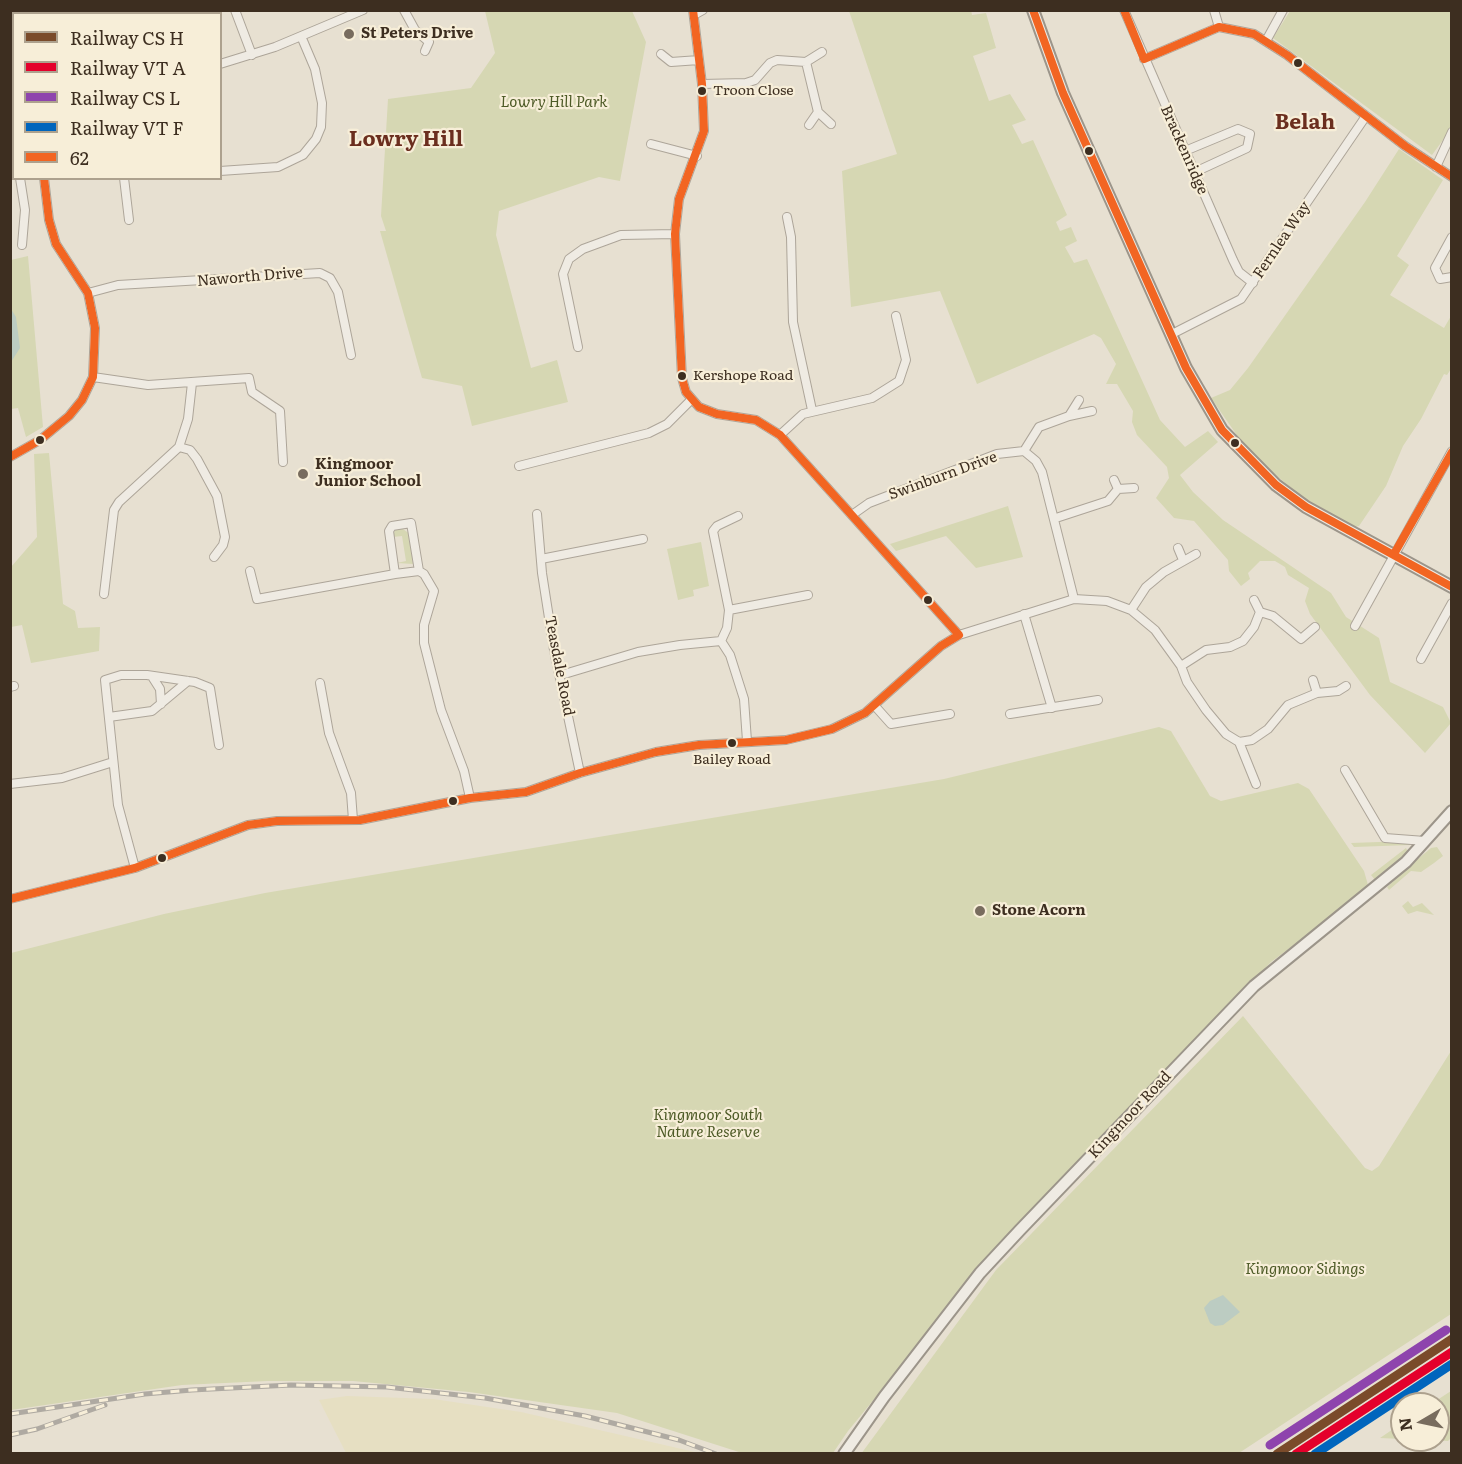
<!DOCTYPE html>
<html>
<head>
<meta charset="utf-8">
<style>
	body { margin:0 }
	#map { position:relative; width:1462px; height:1464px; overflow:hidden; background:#e7e0d1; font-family:Literata,serif }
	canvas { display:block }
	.frame { position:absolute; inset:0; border:12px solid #3d2e20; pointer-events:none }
	.legend { position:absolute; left:12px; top:12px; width:210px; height:168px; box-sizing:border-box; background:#f7eed8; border:2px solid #ada18e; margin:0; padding:8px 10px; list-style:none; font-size:18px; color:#3d2e20 }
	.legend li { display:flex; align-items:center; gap:12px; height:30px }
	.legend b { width:30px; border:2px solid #ada18e }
	.north { position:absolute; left:1390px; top:1392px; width:60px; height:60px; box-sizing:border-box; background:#f7eed8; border:2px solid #ada18e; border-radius:50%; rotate:261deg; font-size:16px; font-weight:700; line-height:24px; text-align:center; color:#3d2e20 }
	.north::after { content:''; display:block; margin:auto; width:21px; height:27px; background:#786c5e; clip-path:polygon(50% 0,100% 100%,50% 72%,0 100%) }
</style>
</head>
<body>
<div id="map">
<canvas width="1462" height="1464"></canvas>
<div class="frame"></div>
<ul class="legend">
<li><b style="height:8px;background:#7a4b2a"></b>Railway CS H</li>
<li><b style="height:8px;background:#e4002b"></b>Railway VT A</li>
<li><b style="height:8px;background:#8e44ad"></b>Railway CS L</li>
<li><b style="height:8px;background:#0065bd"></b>Railway VT F</li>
<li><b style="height:8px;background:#f26522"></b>62</li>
</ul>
<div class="north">N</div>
</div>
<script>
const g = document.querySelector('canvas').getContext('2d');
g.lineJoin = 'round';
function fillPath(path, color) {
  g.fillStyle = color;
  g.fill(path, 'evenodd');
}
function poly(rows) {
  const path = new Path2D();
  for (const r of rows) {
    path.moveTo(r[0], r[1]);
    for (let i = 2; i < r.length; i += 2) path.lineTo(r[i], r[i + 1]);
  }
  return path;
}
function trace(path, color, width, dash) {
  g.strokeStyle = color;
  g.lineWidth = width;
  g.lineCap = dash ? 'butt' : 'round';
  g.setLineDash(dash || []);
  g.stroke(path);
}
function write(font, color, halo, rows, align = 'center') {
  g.font = font + ' Literata,serif';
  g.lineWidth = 4.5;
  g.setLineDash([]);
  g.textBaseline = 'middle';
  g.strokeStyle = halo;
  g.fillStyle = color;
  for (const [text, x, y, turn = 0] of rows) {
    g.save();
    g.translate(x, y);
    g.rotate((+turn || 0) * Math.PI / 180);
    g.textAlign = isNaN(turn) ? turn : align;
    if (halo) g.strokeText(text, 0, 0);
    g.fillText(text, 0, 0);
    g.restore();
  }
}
fillPath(poly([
	[347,1396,433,1399,521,1412,699,1453,346,1453,319,1400]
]), '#e6dfc2');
fillPath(poly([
	[971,10,972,15,986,13,996,48,973,56,989,101,1010,94,1026,120,1012,125,1022,144,1033,140,1067,215,1056,222,1060,231,1071,227,1077,241,1065,247,1074,263,1087,259,1160,420,1185,447,1208,431,1218,442,1180,475,1193,492,1223,520,1331,593,1346,617,1379,638,1390,682,1443,707,1451,723,1425,753,1370,695,1310,614,1305,601,1309,588,1288,575,1285,567,1275,561,1260,561,1248,573,1250,579,1241,586,1229,571,1228,560,1194,521,1174,518,1156,498,1169,478,1167,467,1137,435,1132,422,1133,411,1117,384,1106,384,1116,364,1101,338,1094,334,977,384,940,291,851,307,842,171,897,154,849,11],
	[485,11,632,11,646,42,620,181,599,177,499,211,496,235,531,368,557,360,568,402,472,426,462,386,422,378,380,231,386,231,381,216,388,99,471,88,495,53],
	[1290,11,1451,11,1451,129,1432,155,1273,38],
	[1399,149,1443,180,1397,256,1409,265,1390,295,1444,328,1451,316,1451,369,1447,375,1444,374,1421,419,1403,446,1386,486,1359,526,1355,527,1302,497,1265,466,1241,441,1211,398,1230,390,1248,368,1365,202],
	[28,256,43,427,26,437,18,408,11,409,11,260],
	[49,453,63,604,75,611,78,628,100,627,99,651,31,663,22,625,11,627,11,567,37,537,34,454],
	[1008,506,1023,557,976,568,946,536,896,551,890,544],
	[400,527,410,534,413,564,397,563,406,561,402,536,393,537,395,530],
	[701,542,709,586,693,590,694,596,678,600,667,549],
	[1159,727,1171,731,1210,796,1221,801,1298,783,1309,789,1364,871,1368,885,1364,893,1271,962,1018,1224,848,1431,833,1453,742,1453,617,1413,469,1392,353,1381,268,1381,182,1385,11,1410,11,953,164,914,265,893,944,779],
	[1407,841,1410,845,1354,847,1351,843],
	[1437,847,1443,856,1434,863,1421,872,1411,871,1389,890,1387,887,1413,863,1431,848],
	[1406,848,1408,852,1376,881,1371,875],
	[1408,901,1413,907,1422,903,1434,915,1417,911,1408,914,1402,906],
	[1243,1016,1365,1168,1372,1171,1379,1166,1451,1051,1451,1314,1239,1453,861,1454,996,1270],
	[1451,1391,1451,1438,1448,1441,1429,1440,1438,1440,1438,1404,1431,1404],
	[1402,1423,1402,1439,1380,1438]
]), '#d6d7b3');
fillPath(poly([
	[11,309,16,317,20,348,11,362],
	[1223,1295,1240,1312,1223,1325,1215,1326,1210,1323,1204,1308,1210,1301]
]), '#bcccc2');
const street = poly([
	[24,10,25,14],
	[235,10,252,55],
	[404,10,415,30,429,42,425,51],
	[693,10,702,84,704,131,679,199,675,234,682,378,686,392,699,407,717,414,756,420,780,435,959,635],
	[1124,10,1233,260,1239,272,1253,283],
	[1214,10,1219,27],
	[10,11,11,10],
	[694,15,703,10],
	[1266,41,1283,10],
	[661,54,671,62,699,60],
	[1144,59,1219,27,1254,34,1287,55,1405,146,1452,177],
	[806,62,818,112,831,124],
	[220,64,275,47,363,10],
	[702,84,746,83,755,80,770,63,777,60,806,62,822,52],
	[13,104,14,106],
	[809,125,818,112],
	[14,140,14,165],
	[651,144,697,156],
	[1185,151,1238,129,1250,134,1247,148,1195,172],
	[1436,167,1452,132],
	[220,171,278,167,303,155,316,139,321,127,322,103,315,69,301,36],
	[20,178,25,210,22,245],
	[124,178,129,220],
	[787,217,791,237,793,322,812,410],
	[1452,237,1435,268,1440,279,1452,277],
	[88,293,118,285,320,273,330,278,338,292,351,355],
	[1172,334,1241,299,1366,116],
	[578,347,563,274,569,259,583,249,621,235,675,234],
	[93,377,148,385,249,378,252,392,280,411,283,462],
	[1069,416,1092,411],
	[780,435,803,414,872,398,899,381,906,360,896,316],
	[179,447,190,450,197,459,217,496,225,537,223,545,214,557],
	[1024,451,1039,427,1069,416,1079,400],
	[10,457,40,440,69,416,82,400,93,377,95,328,88,293,56,244,49,220,44,178],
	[519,466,649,433,667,424,691,400],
	[1118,489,1134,488],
	[537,514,542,573,554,650,580,773],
	[852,515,869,503,997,454,1024,451,1036,461,1042,472,1074,599],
	[1056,518,1108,501,1118,489,1114,480],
	[1178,548,1183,560],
	[541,559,643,539],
	[250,571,257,599,395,574,419,571,424,574,434,591,424,625,424,643,441,710,464,771,470,798],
	[395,574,389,531,392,526,411,523,419,571],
	[104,594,114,510,119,502,179,447,188,419,192,383],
	[1254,600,1260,612],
	[729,610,808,595],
	[1131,610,1146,587,1164,572,1196,554],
	[1024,614,1052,708],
	[1355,626,1452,451],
	[721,641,727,628,729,610,713,531,717,526,738,516],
	[1421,659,1452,603],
	[1181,666,1206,650,1230,647,1243,641,1254,627,1260,612,1273,616,1301,639,1315,627],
	[561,675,638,652,680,645,721,641,730,655,744,699,747,741],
	[153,678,160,689,161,704],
	[320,683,329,733,351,793,353,820],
	[10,687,14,686],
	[1317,693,1338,691,1346,686],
	[874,705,891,724,950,714],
	[1010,714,1098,700],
	[109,717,152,711,188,681],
	[1239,742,1252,740,1268,729,1288,705,1317,693,1313,680],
	[1345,770,1385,838,1425,841],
	[10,784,62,778,113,762],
	[135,868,118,805,105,680,121,675,147,675,195,682,210,688,219,745],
	[10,899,135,868,248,825,277,821,360,820,470,798,526,792,580,773,656,752,699,745,786,740,832,729,865,713,941,646,959,635,1074,599,1107,601,1131,610,1155,630,1181,666,1187,682,1206,710,1226,734,1239,742,1256,784]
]);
const secondary = poly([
	[1033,10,1063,93,1186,368,1222,430,1276,485,1306,507,1452,587],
	[844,1454,884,1397,980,1273,1020,1230,1254,986,1406,862,1452,811]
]);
trace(street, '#ada599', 10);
trace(secondary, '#9c958a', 14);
trace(street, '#efebe3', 8);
trace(secondary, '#efebe3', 10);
const rail = poly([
	[10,1414,145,1394,192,1390,291,1385,387,1387,485,1398,585,1416,679,1440,716,1454],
	[10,1435,37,1429,105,1405],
	[1299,1454,1452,1352]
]);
trace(rail, '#afaaa2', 5);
trace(rail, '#f7eed8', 3, [9]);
trace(poly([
	[1033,10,1063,93,1186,368,1222,430,1276,485,1306,507,1452,587],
	[1124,10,1144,59,1219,27,1254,34,1287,55,1405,146,1452,177],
	[10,457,40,440,69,416,82,400,93,377,95,328,88,293,56,244,49,220,44,178],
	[1394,554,1452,452],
	[10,899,135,868,248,825,277,821,360,820,470,798,526,792,580,773,656,752,699,745,786,740,832,729,865,713,941,646,959,635,780,435,756,420,717,414,699,407,686,392,682,378,675,234,679,199,704,131,702,84,693,10]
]), '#f26522', 8);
trace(poly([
	[1277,1454,1452,1339]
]), '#7a4b2a', 9);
trace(poly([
	[1296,1454,1452,1352]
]), '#e4002b', 9);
trace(poly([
	[1270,1445,1446,1330]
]), '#8e44ad', 9);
trace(poly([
	[1315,1454,1452,1364]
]), '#0065bd', 9);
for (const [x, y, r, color] of [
	[349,34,6,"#786c5e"],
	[1298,63,5,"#3d2e20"],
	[702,91,5,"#3d2e20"],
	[1089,151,5,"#3d2e20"],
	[682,376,5,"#3d2e20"],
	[40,440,5,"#3d2e20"],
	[1235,443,5,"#3d2e20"],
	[303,474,6,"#786c5e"],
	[928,600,5,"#3d2e20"],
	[732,743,5,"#3d2e20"],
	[453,801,5,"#3d2e20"],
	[162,858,5,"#3d2e20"],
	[980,911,6,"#786c5e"]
]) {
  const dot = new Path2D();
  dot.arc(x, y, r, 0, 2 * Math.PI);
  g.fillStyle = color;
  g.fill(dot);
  trace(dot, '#f7eed8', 2);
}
write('14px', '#3d2e20', '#f7eed8', [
	["Troon Close",713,91],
	["Kershope Road",693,376],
	["Bailey Road",732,760,"center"]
], 'left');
write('bold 15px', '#3d2e20', '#f7eed8', [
	["St Peters Drive",361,34],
	["Kingmoor",315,465],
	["Junior School",315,482],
	["Stone Acorn",992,911]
], 'left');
write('italic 15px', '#4d5a26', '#f7eed8', [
	["Lowry Hill Park",554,103],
	["Kingmoor South",708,1116],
	["Nature Reserve",708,1133],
	["Kingmoor Sidings",1305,1270]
]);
write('15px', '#3d2e20', '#f7eed8', [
	["Brackenridge",1184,150,66],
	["Fernlea Way",1282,240,-56],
	["Naworth Drive",250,277,-5],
	["Swinburn Drive",943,476,-20],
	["Teasdale Road",559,666,79],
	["Kingmoor Road",1130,1115,-47]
]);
write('bold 21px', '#6b2e1e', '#f7eed8', [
	["Belah",1305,123],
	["Lowry Hill",406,140]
]);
</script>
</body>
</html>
